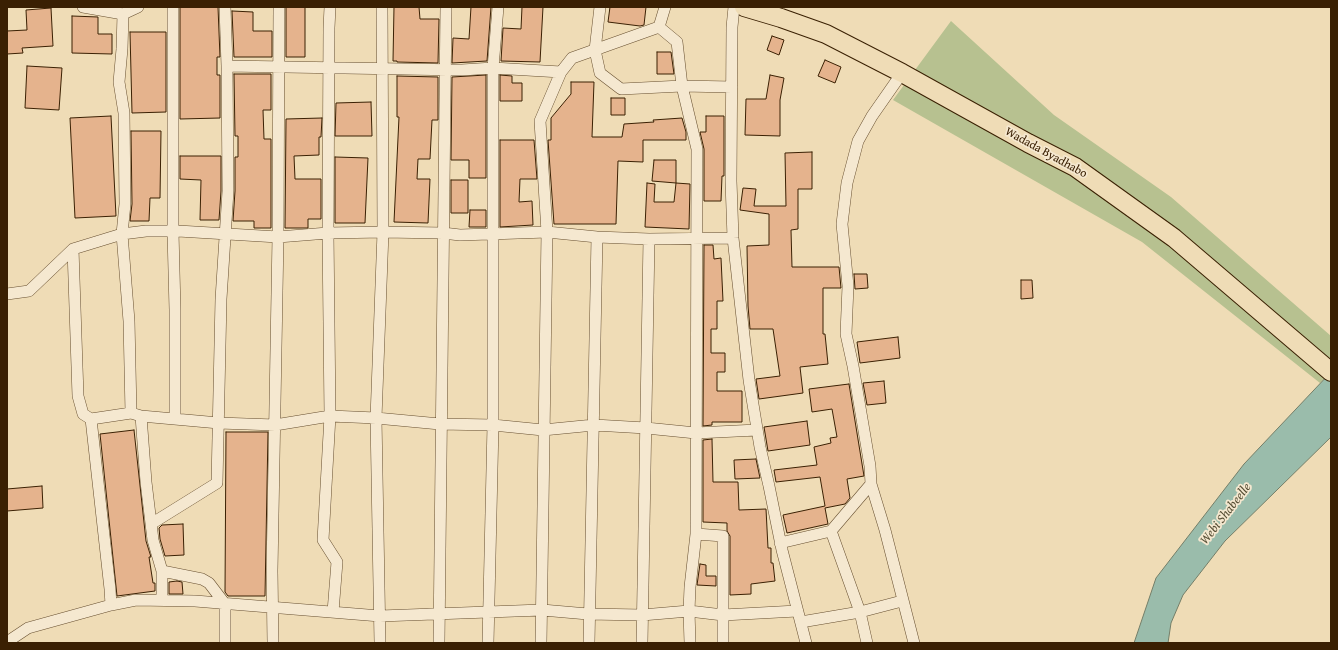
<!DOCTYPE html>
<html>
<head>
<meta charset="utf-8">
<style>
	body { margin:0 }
	#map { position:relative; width:1338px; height:650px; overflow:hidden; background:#efdcb6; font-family:"Gentium Book Plus",serif }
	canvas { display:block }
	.frame { position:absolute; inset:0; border:8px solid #3a2003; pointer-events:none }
</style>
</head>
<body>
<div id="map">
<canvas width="1338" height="650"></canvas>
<div class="frame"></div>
</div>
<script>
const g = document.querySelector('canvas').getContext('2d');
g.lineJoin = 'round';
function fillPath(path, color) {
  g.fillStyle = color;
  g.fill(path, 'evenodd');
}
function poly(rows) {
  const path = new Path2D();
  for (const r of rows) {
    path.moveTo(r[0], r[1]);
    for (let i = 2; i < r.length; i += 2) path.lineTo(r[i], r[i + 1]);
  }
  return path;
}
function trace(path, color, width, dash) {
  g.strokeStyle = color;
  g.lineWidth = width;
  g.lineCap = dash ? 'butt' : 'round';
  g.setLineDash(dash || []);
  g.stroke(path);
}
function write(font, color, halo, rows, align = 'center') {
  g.font = font + ' "Gentium Book Plus",serif';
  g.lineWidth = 3.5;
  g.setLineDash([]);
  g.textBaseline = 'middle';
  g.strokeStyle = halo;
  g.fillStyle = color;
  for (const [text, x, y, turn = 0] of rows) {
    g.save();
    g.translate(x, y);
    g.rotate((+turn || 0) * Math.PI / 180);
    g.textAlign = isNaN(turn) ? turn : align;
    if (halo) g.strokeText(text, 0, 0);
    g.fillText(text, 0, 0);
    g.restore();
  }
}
fillPath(poly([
	[951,21,1054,115,1171,197,1331,336,1331,372,1320,383,1142,242,893,100]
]), '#b7c190');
const water = poly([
	[1331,372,1331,437,1225,541,1183,595,1171,623,1168,643,1134,643,1156,578,1244,464,1331,372]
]);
fillPath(water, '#9abcab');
trace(water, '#747e68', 1);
const building = poly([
	[180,7,218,7,220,57,217,57,217,75,220,75,220,118,180,119,180,7],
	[286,7,305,7,305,57,286,57,286,7],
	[394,7,419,7,420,19,439,19,438,63,397,62,397,61,393,61,394,7],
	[471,7,491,7,487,61,452,63,453,38,469,39,471,7],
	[522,7,543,7,540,62,501,61,503,28,521,29,522,7],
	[610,7,646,7,644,25,640,26,608,22,610,7],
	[51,8,53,46,22,48,23,53,7,54,7,31,27,30,26,10,51,8],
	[232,11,253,12,253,31,272,31,272,57,234,57,232,11],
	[72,16,98,17,98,34,112,34,112,54,72,53,72,16],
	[130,32,166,32,166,112,132,113,130,32],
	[772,36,784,40,779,55,767,50,772,36],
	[657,52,671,52,674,74,657,74,657,52],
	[825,60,841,67,835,83,818,76,825,60],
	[27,66,62,68,59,110,25,108,27,66],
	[234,74,271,74,271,110,263,110,264,139,271,139,271,228,254,228,254,221,233,221,235,191,235,157,238,157,238,136,235,136,234,74],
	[486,75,486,178,469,178,469,160,451,160,452,77,486,75],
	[500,75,512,76,512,83,522,83,522,101,500,101,500,75],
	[770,75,784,78,780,100,780,136,745,135,746,99,766,99,770,75],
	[397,76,438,77,438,120,432,120,430,159,418,159,417,179,430,179,428,223,394,222,399,117,397,117,397,76],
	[571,82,594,82,592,137,622,137,624,124,654,122,653,120,682,118,686,132,686,140,643,140,643,162,618,161,616,224,554,224,548,140,551,140,551,118,571,94,571,82],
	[611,98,625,98,625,115,611,115,611,98],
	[371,102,372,136,335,136,336,103,371,102],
	[111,116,116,216,75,218,70,118,111,116],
	[706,116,724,116,724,176,722,176,721,201,704,201,704,149,700,132,706,132,706,116],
	[322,118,321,137,319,137,319,155,294,156,295,179,321,179,321,219,308,219,308,228,285,228,286,119,322,118],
	[131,131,161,131,160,198,150,198,149,221,130,221,132,204,131,131],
	[500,140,534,140,537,179,520,179,519,202,532,201,533,225,500,227,500,140],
	[812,152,812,189,798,189,798,229,791,230,792,267,839,267,841,288,823,288,823,334,825,334,828,364,800,367,803,393,759,399,756,379,780,376,773,329,750,329,748,306,747,246,769,245,769,214,740,210,743,188,756,189,754,206,786,206,785,153,812,152],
	[180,156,221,156,221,191,219,220,200,220,201,180,180,179,180,156],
	[335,157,368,158,365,223,335,223,335,157],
	[654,160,676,160,676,183,652,181,654,160],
	[451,180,468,180,468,213,451,213,451,180],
	[647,183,655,184,654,202,674,202,676,183,690,184,689,229,645,227,647,183],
	[470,210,486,210,486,227,469,227,470,210],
	[704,245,713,245,714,259,721,258,723,301,717,301,717,329,711,329,711,353,725,353,725,372,717,372,717,391,742,391,742,422,712,422,712,425,703,426,704,245],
	[854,274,867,274,868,288,855,289,854,274],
	[1021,280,1032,280,1033,298,1021,299,1021,280],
	[898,337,900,358,860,363,857,342,898,337],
	[884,381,886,403,867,405,863,383,884,381],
	[849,384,864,476,847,479,850,498,845,504,825,508,828,524,787,533,783,515,825,506,820,477,776,482,774,470,817,465,814,447,831,443,830,438,837,437,832,409,812,412,809,389,849,384],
	[807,421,810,445,768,451,764,427,807,421],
	[134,430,146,541,151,557,149,557,153,583,155,583,155,591,117,596,100,434,134,430],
	[226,432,268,432,265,596,228,596,225,592,226,432],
	[712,439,713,482,738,482,739,510,766,509,768,548,771,548,771,563,773,563,775,581,751,584,751,594,730,595,730,536,727,531,727,523,703,522,703,440,712,439],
	[756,459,760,478,735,479,734,460,756,459],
	[42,486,43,508,7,511,7,489,42,486],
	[183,524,184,555,165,556,160,539,159,528,162,525,183,524],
	[700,564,706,565,706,576,716,576,716,586,697,585,700,564],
	[177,581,182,582,183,594,169,594,169,582,177,581]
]);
fillPath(building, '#e5b38d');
trace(building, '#3a2003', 1);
const street = poly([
	[83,7,123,14,138,7],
	[173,7,173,232,175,310,175,418],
	[330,7,329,28,328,233,330,416,323,540,337,562,333,612],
	[600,7,595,50,600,73,621,89,682,86,732,87],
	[734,7,732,27,731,181,733,238,749,380,760,447,769,486,782,550,806,643],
	[123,14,122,49,119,82,124,113,125,204,122,234,129,321,131,413],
	[659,27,677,42,682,86,697,149,696,534,690,587,689,611,690,643],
	[227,66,462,70,493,68,561,72],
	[902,73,872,116,858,141,847,183,842,224,848,286,846,334,853,366,870,466,871,484,885,530,914,643],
	[73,249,78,396,83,414,91,419,131,413,141,416,219,423,275,425,330,416,376,418,440,424,493,425,543,430,594,425,646,428,696,433,757,430],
	[7,294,29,291,73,249,122,234,146,231,178,231,278,237,328,233,383,232,443,233,460,235,547,232,597,237,649,239,733,238],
	[141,416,146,482,153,540,162,571,162,600],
	[91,419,110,589,111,605],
	[151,524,217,483,221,299,228,191,227,66,225,7],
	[831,531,860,612,867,643],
	[696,534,723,536,723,643],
	[780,543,831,531,871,484],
	[162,571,202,579,209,583,225,604,225,643],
	[801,622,860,612,902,601],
	[7,642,28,628,111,605,136,600,195,601,380,616,542,610,588,614,642,615,689,611,723,615,797,611],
	[273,643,272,571,278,237,279,7],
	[380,643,376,418,383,232,382,7],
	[439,643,446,7],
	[488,643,493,425,493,68,498,7],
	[541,643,547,232,540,121,561,72,572,58,659,27,665,7],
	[589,643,597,237],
	[642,643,649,239]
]);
const primary = poly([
	[744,7,781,18,826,34,902,73,1028,143,1075,167,1174,238,1331,372]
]);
trace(street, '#674f30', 12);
trace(primary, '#3a2003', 20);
trace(street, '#f5e8d0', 11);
trace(primary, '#efdcb6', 18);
write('12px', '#3a2003', '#f5e8d0', [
	["Wadada Byadhabo",1046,153,29]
]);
write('italic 13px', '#574f35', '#f5e8d0', [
	["Webi Shabeelle",1226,514,-52]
]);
</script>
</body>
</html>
